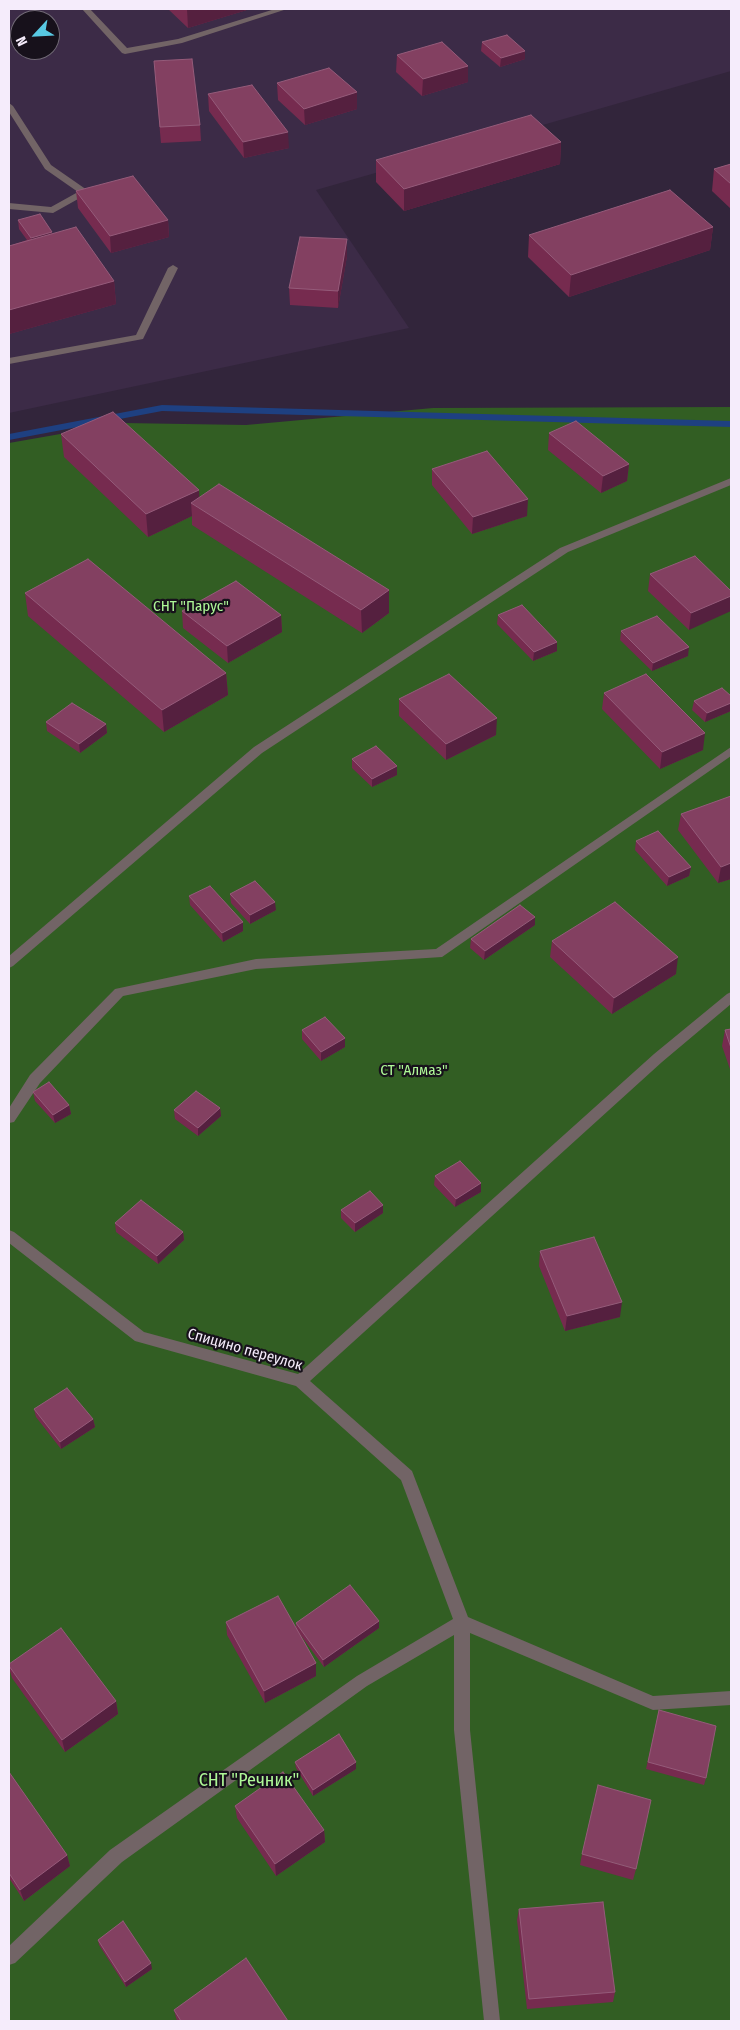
<!DOCTYPE html>
<html>
<head>
<meta charset="utf-8">
<style>
	body { margin:0 }
	#map { position:relative; width:740px; height:2030px; overflow:hidden; background:#32253b; font-family:"Fira Sans Condensed",sans-serif }
	canvas { display:block }
	.frame { position:absolute; inset:0; border:10px solid #f5ecfb; pointer-events:none }
	.north { position:absolute; left:10px; top:10px; width:50px; height:50px; box-sizing:border-box; background:#17111b; border:1px solid #706975; border-radius:50%; rotate:245deg; font-size:14px; font-weight:700; line-height:20px; text-align:center; color:#f5ecfb }
	.north::after { content:''; display:block; margin:auto; width:18px; height:22px; background:#58c9e3; clip-path:polygon(50% 0,100% 100%,50% 72%,0 100%) }
</style>
</head>
<body>
<div id="map">
<canvas width="740" height="2030"></canvas>
<div class="frame"></div>
<div class="north">N</div>
</div>
<script>
const g = document.querySelector('canvas').getContext('2d');
g.lineJoin = 'round';
function fillPath(path, color) {
  g.fillStyle = color;
  g.fill(path, 'evenodd');
}
function poly(rows) {
  const path = new Path2D();
  for (const r of rows) {
    path.moveTo(r[0], r[1]);
    for (let i = 2; i < r.length; i += 2) path.lineTo(r[i], r[i + 1]);
  }
  return path;
}
function trace(path, color, width, dash) {
  g.strokeStyle = color;
  g.lineWidth = width;
  g.lineCap = dash ? 'butt' : 'round';
  g.setLineDash(dash || []);
  g.stroke(path);
}
function write(font, color, halo, rows, align = 'center') {
  g.font = font + ' "Fira Sans Condensed",sans-serif';
  g.lineWidth = 4.5;
  g.setLineDash([]);
  g.textBaseline = 'middle';
  g.strokeStyle = halo;
  g.fillStyle = color;
  for (const [text, x, y, turn = 0] of rows) {
    g.save();
    g.translate(x, y);
    g.rotate((+turn || 0) * Math.PI / 180);
    g.textAlign = isNaN(turn) ? turn : align;
    if (halo) g.strokeText(text, 0, 0);
    g.fillText(text, 0, 0);
    g.restore();
  }
}
fillPath(poly([
	[9,9,731,9,731,71,316,190,409,328,9,413],
	[20,20,50,20,50,50,20,50]
]), '#3c2b47');
fillPath(poly([
	[731,407,731,2021,9,2021,9,443,123,423,246,425,433,408]
]), '#325e23');
fillPath(poly([
	[162,405,731,421,731,427,162,411,9,440,9,434,162,405]
]), '#1e4081');
fillPath(poly([
	[82,9,90,9,127,48,178,39,275,9,287,9,182,43,125,54,122,53,82,9],
	[9,103,13,106,51,165,87,190,87,194,53,213,9,209,9,203,51,207,78,192,45,169,9,112,9,103],
	[173,265,178,268,143,339,9,364,9,358,136,335,168,268,173,265],
	[731,747,731,756,442,957,256,969,123,996,40,1083,14,1122,9,1123,9,1108,30,1075,115,989,256,959,436,949,731,747]
]), '#726466');
fillPath(poly([
	[731,478,731,485,568,552,262,753,13,966,9,968,9,956,254,747,560,548,731,478],
	[731,992,731,1004,662,1062,310,1381,412,1471,468,1617,653,1696,731,1691,731,1705,653,1710,470,1633,470,1730,500,2021,484,2021,454,1730,454,1635,367,1686,122,1862,15,1963,9,1965,9,1946,110,1850,357,1676,453,1619,401,1480,296,1386,135,1341,9,1243,9,1230,14,1232,144,1332,298,1374,654,1054,727,994,731,992]
]), '#726466');
fillPath(poly([
	[168,9,250,9,188,28],
	[482,42,525,59,500,67,481,51],
	[397,55,468,66,468,82,422,96,396,72],
	[155,77,200,125,201,141,161,143],
	[277,83,357,92,357,109,305,125,278,100],
	[208,94,289,148,244,158,209,111],
	[561,142,560,164,404,211,376,182,376,160],
	[731,164,731,209,712,191,714,169],
	[76,191,168,220,169,237,111,253,78,208],
	[18,220,52,232,52,234,114,281,116,304,9,334,9,246,27,240,19,229],
	[713,227,710,250,569,297,528,257,529,235],
	[347,256,338,308,290,305,289,288],
	[549,433,629,464,627,481,601,493,548,450],
	[61,434,199,497,389,590,389,613,362,633,192,525,192,516,148,537,64,457],
	[432,469,527,516,472,534,432,485],
	[650,574,731,591,689,630,648,591],
	[25,593,226,673,228,695,164,732,28,616],
	[182,611,281,615,282,632,228,663,183,628],
	[498,615,557,651,533,661,497,624],
	[621,631,688,656,652,671,620,640],
	[604,693,703,750,660,769,602,709],
	[731,696,731,711,705,722,692,710,694,701],
	[399,699,496,735,446,760,399,716],
	[46,722,106,724,107,733,80,753,47,731],
	[352,759,397,766,397,775,372,787,352,768],
	[731,797,731,879,718,883,678,830,681,814],
	[636,841,691,867,689,876,667,886,635,850],
	[230,894,276,910,250,924,231,903],
	[189,896,243,931,223,942,190,905],
	[535,925,484,960,470,948,471,939],
	[552,941,676,974,612,1014,550,957],
	[731,1029,731,1072,722,1046,725,1030],
	[302,1030,345,1038,345,1047,321,1061,302,1039],
	[33,1092,69,1105,71,1114,55,1123,35,1101],
	[220,1108,221,1116,198,1136,175,1119,174,1110],
	[435,1176,481,1192,455,1207,434,1185],
	[341,1210,383,1213,355,1232,341,1218],
	[115,1223,183,1232,184,1240,158,1264,116,1232],
	[540,1251,620,1317,565,1331,539,1266],
	[34,1409,93,1419,95,1427,61,1449,36,1417],
	[379,1621,379,1628,324,1667,299,1633,316,1663,316,1676,265,1703,227,1635,226,1622,296,1628,296,1623],
	[9,1664,116,1701,118,1714,65,1752,12,1678,9,1668],
	[659,1710,706,1778,704,1785,646,1769],
	[295,1762,356,1769,313,1796,296,1768],
	[9,1772,67,1855,70,1866,24,1901,9,1878],
	[235,1806,324,1830,325,1842,276,1876,237,1818],
	[582,1854,636,1869,633,1880,580,1865],
	[519,1909,615,1992,613,2002,527,2009,517,1920],
	[98,1940,152,1969,126,1987,99,1945],
	[174,2010,288,2021,177,2021]
]), '#762b4f');
fillPath(poly([
	[187,9,250,9,188,28],
	[525,51,525,59,500,67,501,58],
	[468,66,468,82,422,96,423,79],
	[357,92,357,109,305,125,304,109],
	[288,132,289,148,244,158,243,142],
	[561,142,560,164,404,211,404,189],
	[168,220,169,237,111,253,110,236],
	[713,227,710,250,569,297,571,275],
	[52,232,53,241,32,247,31,238],
	[347,239,347,256,338,308,338,291],
	[114,281,116,304,9,334,9,310],
	[629,464,627,481,601,493,603,476],
	[199,490,200,509,191,503,192,516,148,537,146,514],
	[528,499,527,516,472,534,473,517],
	[389,590,389,613,362,633,361,610],
	[731,596,731,611,689,630,691,613],
	[281,615,282,632,228,663,227,646],
	[557,642,557,651,533,661,534,652],
	[689,647,688,656,652,671,653,663],
	[226,673,228,695,164,732,162,710],
	[731,703,731,711,705,722,707,713],
	[497,718,496,735,446,760,446,744],
	[106,724,107,733,80,753,79,744],
	[705,733,703,750,660,769,662,752],
	[397,766,397,775,372,787,372,779],
	[731,863,731,879,718,883,721,867],
	[691,867,689,876,667,886,669,877],
	[275,902,276,910,250,924,250,915],
	[535,917,535,925,484,960,485,951],
	[243,922,243,931,223,942,222,933],
	[678,957,676,974,612,1014,614,998],
	[345,1038,345,1047,321,1061,321,1052],
	[69,1105,71,1114,55,1123,53,1115],
	[220,1108,221,1116,198,1136,198,1128],
	[481,1183,481,1192,455,1207,456,1199],
	[383,1205,383,1213,355,1232,355,1223],
	[183,1232,184,1240,158,1264,157,1256],
	[622,1302,620,1317,565,1331,567,1316],
	[93,1419,95,1427,61,1449,60,1442],
	[379,1621,379,1628,324,1667,323,1660],
	[316,1663,316,1676,265,1703,264,1691],
	[116,1701,118,1714,65,1752,62,1740],
	[356,1762,356,1769,313,1796,313,1790],
	[324,1830,325,1842,276,1876,275,1864],
	[67,1855,70,1866,24,1901,20,1890],
	[151,1963,152,1969,126,1987,125,1982]
]), '#55203f');
const building = poly([
	[507,35,525,51,501,58,482,42,507,35],
	[442,42,468,66,423,79,397,55,442,42],
	[192,59,200,125,160,127,154,61,192,59],
	[329,68,357,92,304,109,277,83,329,68],
	[252,85,288,132,243,142,208,94,252,85],
	[531,115,561,142,404,189,376,160,531,115],
	[731,164,731,184,714,169,731,164],
	[133,176,168,220,110,236,76,191,133,176],
	[670,190,713,227,571,275,529,235,670,190],
	[40,214,52,232,31,238,18,220,40,214],
	[76,227,114,281,9,310,9,246,76,227],
	[300,237,347,239,338,291,289,288,300,237],
	[113,412,199,490,146,514,61,434,113,412],
	[576,421,629,464,603,476,549,433,576,421],
	[487,451,528,499,473,517,432,469,487,451],
	[219,484,389,590,361,610,191,503,219,484],
	[695,556,731,591,731,596,691,613,650,574,695,556],
	[88,559,226,673,162,710,25,593,88,559],
	[236,581,281,615,227,646,182,611,236,581],
	[522,605,557,642,534,652,498,615,522,605],
	[657,616,689,647,653,663,621,631,657,616],
	[449,674,497,718,446,744,399,699,449,674],
	[646,674,705,733,662,752,604,693,646,674],
	[722,688,731,696,731,703,707,713,694,701,722,688],
	[72,703,106,724,79,744,46,722,72,703],
	[376,746,397,766,372,779,352,759,376,746],
	[731,796,731,863,721,867,681,814,731,796],
	[658,831,691,867,669,877,636,841,658,831],
	[255,881,275,902,250,915,230,894,255,881],
	[210,886,243,922,222,933,189,896,210,886],
	[615,902,678,957,614,998,552,941,615,902],
	[520,905,535,917,485,951,471,939,520,905],
	[325,1017,345,1038,321,1052,302,1030,325,1017],
	[731,1029,731,1048,725,1030,731,1029],
	[49,1082,69,1105,53,1115,33,1092,49,1082],
	[196,1091,220,1108,198,1128,174,1110,196,1091],
	[460,1161,481,1183,456,1199,435,1176,460,1161],
	[370,1191,383,1205,355,1223,341,1210,370,1191],
	[141,1200,183,1232,157,1256,115,1223,141,1200],
	[594,1237,622,1302,567,1316,540,1251,594,1237],
	[67,1388,93,1419,60,1442,34,1409,67,1388],
	[350,1585,379,1621,323,1660,296,1623,350,1585],
	[278,1596,316,1663,264,1691,226,1622,278,1596],
	[61,1628,116,1701,62,1740,9,1666,9,1664,61,1628],
	[659,1710,716,1726,706,1778,648,1762,659,1710],
	[339,1734,356,1762,313,1790,295,1762,339,1734],
	[9,1772,67,1855,20,1890,9,1873,9,1772],
	[283,1772,324,1830,275,1864,235,1806,283,1772],
	[598,1785,651,1800,636,1869,582,1854,598,1785],
	[603,1902,615,1992,529,1999,519,1909,603,1902],
	[123,1921,151,1963,125,1982,98,1940,123,1921],
	[246,1958,288,2021,181,2021,174,2010,246,1958]
]);
fillPath(building, '#834061');
trace(building, '#955b7a', 1);
write('15px', '#aef897', '#17111b', [
	["СНТ \"Парус\"",191,607],
	["СТ \"Алмаз\"",414,1071]
]);
write('15px', '#f5ecfb', '#17111b', [
	["Спицино переулок",245,1350,16]
]);
write('18px', '#aef897', '#17111b', [
	["СНТ \"Речник\"",249,1781]
]);
</script>
</body>
</html>
